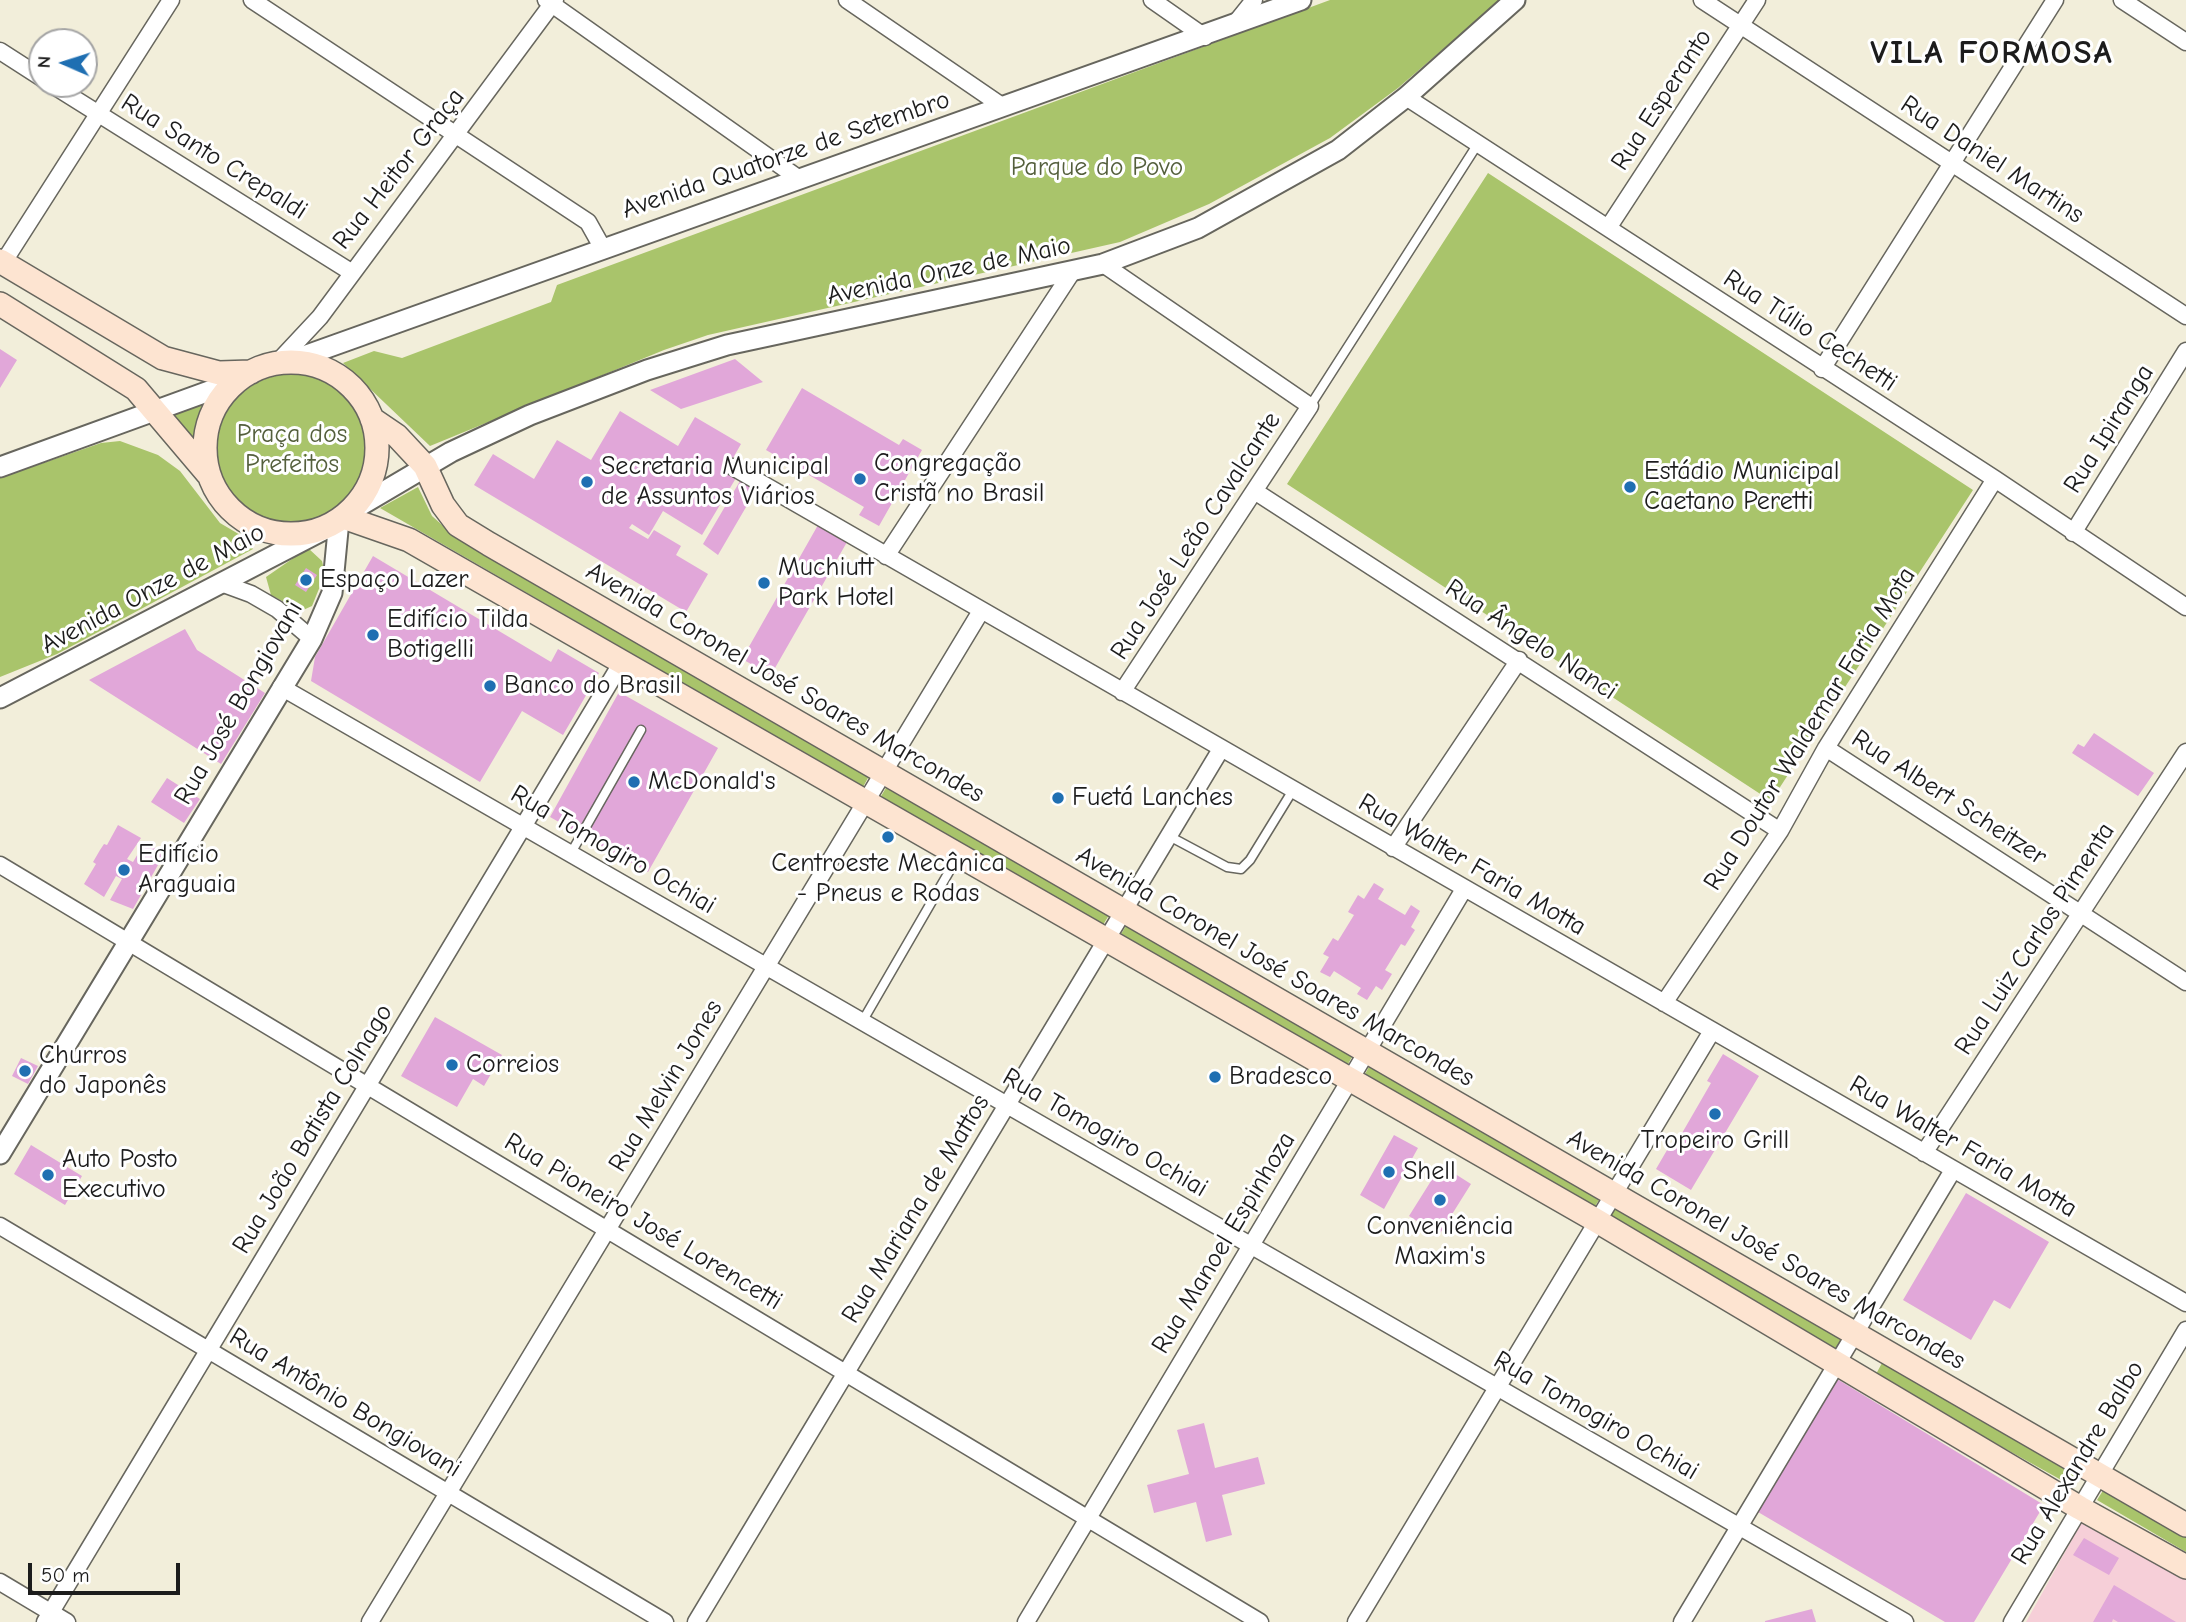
<!DOCTYPE html>
<html>
<head>
<meta charset="utf-8">
<style>
	body { margin:0 }
	#map { position:relative; width:2186px; height:1622px; overflow:hidden; background:#f2eeda; font-family:"Comic Neue",sans-serif }
	canvas { display:block }
	.north { position:absolute; left:28px; top:28px; width:70px; height:70px; box-sizing:border-box; background:#fff; border:2px solid #a4a4a4; border-radius:50%; rotate:273deg; font-size:19px; font-weight:700; line-height:28px; text-align:center; color:#1c1c1c }
	.north::after { content:''; display:block; margin:auto; width:24px; height:32px; background:#1f6fb2; clip-path:polygon(50% 0,100% 100%,50% 72%,0 100%) }
	.scale { position:absolute; left:28px; top:1563px; width:152px; height:32px; box-sizing:border-box; border:4px solid #1c1c1c; border-top:0; padding-left:9px; font-size:21px; line-height:24px; white-space:nowrap; color:#1c1c1c; -webkit-text-stroke:5px #fff; paint-order:stroke }
</style>
</head>
<body>
<div id="map">
<canvas width="2186" height="1622"></canvas>
<div class="north">N</div>
<div class="scale">50 m</div>
</div>
<script>
const g = document.querySelector('canvas').getContext('2d');
g.lineJoin = 'round';
function fillPath(path, color) {
  g.fillStyle = color;
  g.fill(path, 'evenodd');
}
function poly(rows) {
  const path = new Path2D();
  for (const r of rows) {
    if (r.length === 3) {
      path.moveTo(r[0] + r[2], r[1]);
      path.arc(r[0], r[1], r[2], 0, 2 * Math.PI);
      continue;
    }
    path.moveTo(r[0], r[1]);
    for (let i = 2; i < r.length; i += 2) path.lineTo(r[i], r[i + 1]);
  }
  return path;
}
function trace(path, color, width, dash) {
  g.strokeStyle = color;
  g.lineWidth = width;
  g.lineCap = dash ? 'butt' : 'round';
  g.setLineDash(dash || []);
  g.stroke(path);
}
function write(font, color, halo, rows, align = 'center') {
  g.font = font + ' "Comic Neue",sans-serif';
  g.lineWidth = 6;
  g.setLineDash([]);
  g.textBaseline = 'middle';
  g.strokeStyle = halo;
  g.fillStyle = color;
  for (const [text, x, y, turn = 0] of rows) {
    g.save();
    g.translate(x, y);
    g.rotate((+turn || 0) * Math.PI / 180);
    g.textAlign = isNaN(turn) ? turn : align;
    if (halo) g.strokeText(text, 0, 0);
    g.fillText(text, 0, 0);
    g.restore();
  }
}
fillPath(poly([
	[2084,1518,2186,1578,2186,1622,2026,1622]
]), '#f6cfd8');
fillPath(poly([
	[1330,0,1500,0,1398,88,1330,138,1209,204,1120,242,708,335,664,350,430,446,343,363,374,351,402,358,551,302,557,285],
	[1488,173,1973,490,1771,801,1287,484],
	[292,449,75],
	[205,402,195,443,169,416],
	[120,441,158,455,180,471,220,523,242,536,253,549,57,654,0,677,0,478,101,443],
	[418,487,432,516,451,533,869,776,863,787,380,508],
	[308,548,322,561,325,574,312,606,301,611,271,595,266,577],
	[887,786,1109,915,1103,925,880,798],
	[1127,924,1353,1055,1347,1066,1120,936],
	[1370,1065,1600,1198,1594,1208,1364,1076],
	[1617,1206,1843,1337,1835,1349,1609,1218],
	[1882,1363,2079,1476,2072,1486,1875,1376],
	[2104,1489,2186,1536,2186,1552,2097,1500]
]), '#a9c46b');
fillPath(poly([
	[0,349,17,360,0,388],
	[735,359,763,382,681,409,650,390],
	[802,388,899,445,903,439,922,450,879,526,859,515,864,507,766,450],
	[620,411,678,446,695,417,741,444,725,472,736,478,702,535,663,511,649,535,632,524,629,528,648,539,654,530,681,546,676,555,708,574,686,612,474,485,493,454,534,479,557,440,591,460],
	[740,481,756,490,718,555,703,544],
	[818,525,847,542,771,675,742,659],
	[373,556,551,662,558,649,599,673,563,735,522,711,480,782,311,681,315,657],
	[306,568,317,575,306,592,295,585],
	[185,629,197,650,265,693,221,764,89,680],
	[619,692,718,748,648,872,550,817],
	[2094,733,2154,773,2138,796,2072,753,2078,744,2084,747],
	[167,778,200,799,184,823,151,802],
	[118,825,141,838,127,859,133,862,145,842,159,850,162,858,133,909,110,900,122,879,116,876,104,897,84,884,96,864,93,862,100,850,104,844,107,845],
	[1374,883,1384,889,1378,899,1405,915,1411,905,1420,911,1411,927,1415,930,1405,946,1401,944,1385,970,1392,974,1382,990,1376,986,1367,1000,1357,994,1361,988,1334,971,1330,977,1320,972,1329,957,1323,954,1333,938,1338,941,1354,915,1348,912,1358,895,1364,899],
	[435,1017,502,1055,484,1086,473,1079,457,1107,401,1076],
	[1723,1054,1759,1076,1691,1190,1656,1169,1670,1145,1674,1147,1711,1083,1707,1081],
	[21,1058,38,1066,28,1084,12,1076],
	[1394,1135,1418,1148,1384,1209,1360,1195],
	[31,1145,82,1176,65,1205,14,1174],
	[1441,1165,1471,1184,1439,1235,1409,1216],
	[1966,1193,2049,1242,2010,1309,1994,1300,1971,1340,1903,1300],
	[1837,1379,2044,1505,1974,1622,1945,1622,1758,1512],
	[1204,1423,1215,1468,1258,1457,1265,1484,1222,1495,1232,1535,1206,1542,1196,1502,1154,1513,1147,1485,1189,1474,1177,1430],
	[2084,1538,2119,1558,2109,1575,2073,1555],
	[2114,1585,2176,1622,2118,1622,2113,1619,2112,1622,2093,1622],
	[1812,1609,1816,1622,1765,1622,1765,1621]
]), '#e1a7d9');
const service = poly([
	[1310,406,1479,142],
	[1169,836,1227,867,1241,869,1250,860,1293,790],
	[571,853,641,730],
	[862,1022,957,858]
]);
const minor = poly([
	[252,0,588,222,602,247],
	[546,0,798,178],
	[847,0,1002,106],
	[1152,0,1205,37],
	[1702,0,2186,316],
	[2122,0,2186,42],
	[1234,25,1254,0],
	[0,51,42,78],
	[51,84,351,272],
	[1406,97,1995,479,2186,607],
	[1608,228,1757,0],
	[3,263,171,0],
	[1103,264,1310,406,1122,692],
	[277,363,320,317,555,0],
	[1822,369,2055,0],
	[733,467,2186,1303],
	[1256,492,1780,831],
	[2073,533,2186,351],
	[886,556,1072,272],
	[221,583,251,594,277,609,312,639],
	[281,687,1905,1622],
	[1826,748,2186,982],
	[1393,848,1519,660],
	[0,865,1260,1622],
	[1664,1003,1780,831,1826,748,1995,479],
	[1924,1153,2186,752],
	[0,1226,665,1622],
	[0,1582,67,1622],
	[45,1622,622,662],
	[370,1622,981,611],
	[696,1622,1221,749],
	[1026,1622,1464,889],
	[1356,1622,1712,1031],
	[1682,1622,1953,1170],
	[2012,1622,2186,1330]
]);
const tertiary = poly([
	[290,361,1301,0],
	[0,467,234,382],
	[351,511,451,452,530,415,647,370,727,345,1103,264,1198,228,1338,150,1406,97,1515,0],
	[0,698,331,526],
	[0,1154,312,639,332,593,339,520]
]);
const secondary = poly([
	[0,261,163,358,219,373,251,372],
	[0,304,136,389,208,474],
	[291,448,86],
	[372,419,397,436,425,466,443,505,458,525,489,544,2186,1525],
	[343,517,409,540,1597,1221,2080,1508,2186,1567]
]);
trace(service, '#67665e', 11);
trace(minor, '#67665e', 19);
trace(tertiary, '#67665e', 23);
trace(secondary, '#67665e', 26);
trace(service, '#fff', 8);
trace(minor, '#fff', 16);
trace(tertiary, '#fff', 19);
trace(secondary, '#fde4d1', 23);
for (const [x, y, r, color] of [
	[860,479,7,"#1f6fb2"],
	[587,482,7,"#1f6fb2"],
	[1630,487,7,"#1f6fb2"],
	[306,580,7,"#1f6fb2"],
	[764,583,7,"#1f6fb2"],
	[373,635,7,"#1f6fb2"],
	[490,686,7,"#1f6fb2"],
	[634,782,7,"#1f6fb2"],
	[1058,798,7,"#1f6fb2"],
	[888,837,7,"#1f6fb2"],
	[124,870,7,"#1f6fb2"],
	[452,1065,7,"#1f6fb2"],
	[25,1071,7,"#1f6fb2"],
	[1215,1077,7,"#1f6fb2"],
	[1715,1114,7,"#1f6fb2"],
	[1389,1172,7,"#1f6fb2"],
	[48,1175,7,"#1f6fb2"],
	[1440,1200,7,"#1f6fb2"]
]) {
  const dot = new Path2D();
  dot.arc(x, y, r, 0, 2 * Math.PI);
  g.fillStyle = color;
  g.fill(dot);
  trace(dot, '#fff', 2.5);
}
write('26px', '#1c1c1c', '#fff', [
	["Rua Esperanto",1662,100,-57],
	["Avenida Quatorze de Setembro",786,155,-19],
	["Rua Santo Crepaldi",214,157,32],
	["Rua Daniel Martins",1992,160,33],
	["Rua Heitor Graça",399,169,-52],
	["Avenida Onze de Maio",949,271,-12],
	["Rua Túlio Cechetti",1810,331,33],
	["Rua Ipiranga",2109,429,-58],
	["Rua José Leão Cavalcante",1196,536,-57],
	["Avenida Onze de Maio",153,589,-28],
	["Rua Ângelo Nanci",1531,640,33],
	["Avenida Coronel José Soares Marcondes",785,683,30],
	["Rua José Bongiovani",239,703,-60],
	["Rua Doutor Waldemar Faria Mota",1810,729,-58],
	["Rua Albert Scheitzer",1949,798,33],
	["Rua Tomogiro Ochiai",613,850,30],
	["Rua Walter Faria Motta",1472,865,30],
	["Rua Luiz Carlos Pimenta",2035,939,-57],
	["Avenida Coronel José Soares Marcondes",1275,967,30],
	["Rua Melvin Jones",666,1086,-59],
	["Rua João Batista Colnago",313,1129,-59],
	["Rua Tomogiro Ochiai",1105,1133,30],
	["Rua Walter Faria Motta",1963,1147,30],
	["Rua Mariana de Mattos",916,1209,-59],
	["Rua Pioneiro José Lorencetti",643,1222,31],
	["Rua Manoel Espinhoza",1224,1243,-59],
	["Avenida Coronel José Soares Marcondes",1766,1250,30],
	["Rua Antônio Bongiovani",345,1403,31],
	["Rua Tomogiro Ochiai",1596,1416,30],
	["Rua Alexandre Balbo",2078,1463,-59]
]);
write('26px', '#545f3c', '#fff', [
	["Parque do Povo",1097,168],
	["Praça dos",292,435],
	["Prefeitos",292,465]
]);
write('26px', '#1c1c1c', '#fff', [
	["Congregação",874,464],
	["Cristã no Brasil",874,494],
	["Secretaria Municipal",601,467],
	["de Assuntos Viários",601,497],
	["Estádio Municipal",1644,472],
	["Caetano Peretti",1644,502],
	["Muchiutt",778,568],
	["Park Hotel",778,598],
	["Espaço Lazer",320,580],
	["Edifício Tilda",387,620],
	["Botigelli",387,650],
	["Banco do Brasil",504,686],
	["McDonald's",648,782],
	["Fuetá Lanches",1072,798],
	["Edifício",138,855],
	["Araguaia",138,885],
	["Centroeste Mecânica",888,864,"center"],
	["- Pneus e Rodas",888,894,"center"],
	["Churros",39,1056],
	["do Japonês",39,1086],
	["Correios",466,1065],
	["Bradesco",1229,1077],
	["Tropeiro Grill",1715,1141,"center"],
	["Auto Posto",62,1160],
	["Executivo",62,1190],
	["Shell",1403,1172],
	["Conveniência",1440,1227,"center"],
	["Maxim's",1440,1257,"center"]
], 'left');
g.letterSpacing = '2px';
write('bold 33px', '#1c1c1c', '#fff', [
	["VILA FORMOSA",1992,54]
]);
g.letterSpacing = '0px';
</script>
</body>
</html>
